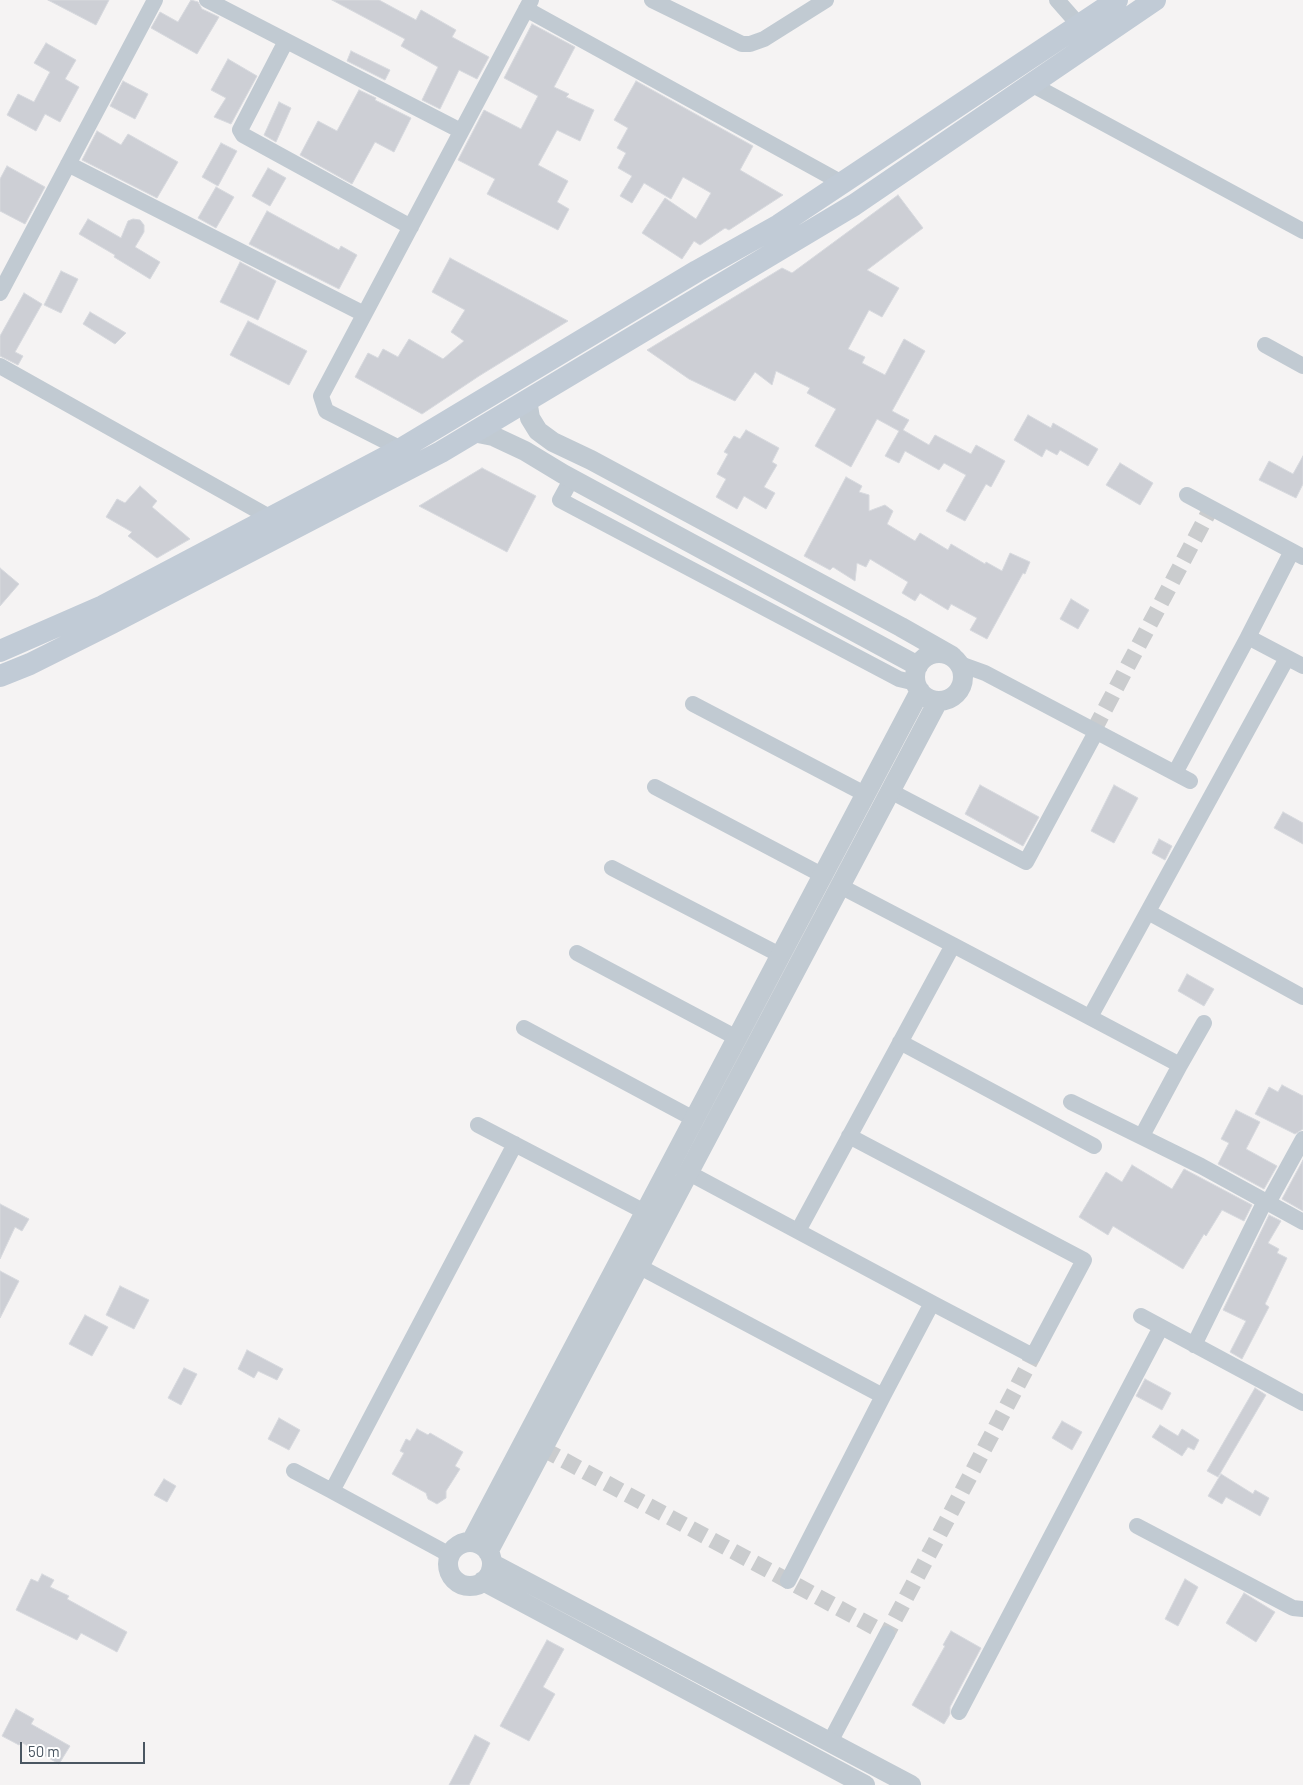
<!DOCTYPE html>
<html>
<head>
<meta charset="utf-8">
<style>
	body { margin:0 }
	#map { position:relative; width:1303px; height:1785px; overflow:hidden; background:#f5f3f3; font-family:Barlow,sans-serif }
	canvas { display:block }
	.scale { position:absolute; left:20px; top:1742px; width:125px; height:22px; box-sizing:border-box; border:2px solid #4a5661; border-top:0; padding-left:6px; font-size:15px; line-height:18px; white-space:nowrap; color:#4a5661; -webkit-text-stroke:4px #fff; paint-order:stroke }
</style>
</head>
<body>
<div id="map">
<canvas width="1303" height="1785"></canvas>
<div class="scale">50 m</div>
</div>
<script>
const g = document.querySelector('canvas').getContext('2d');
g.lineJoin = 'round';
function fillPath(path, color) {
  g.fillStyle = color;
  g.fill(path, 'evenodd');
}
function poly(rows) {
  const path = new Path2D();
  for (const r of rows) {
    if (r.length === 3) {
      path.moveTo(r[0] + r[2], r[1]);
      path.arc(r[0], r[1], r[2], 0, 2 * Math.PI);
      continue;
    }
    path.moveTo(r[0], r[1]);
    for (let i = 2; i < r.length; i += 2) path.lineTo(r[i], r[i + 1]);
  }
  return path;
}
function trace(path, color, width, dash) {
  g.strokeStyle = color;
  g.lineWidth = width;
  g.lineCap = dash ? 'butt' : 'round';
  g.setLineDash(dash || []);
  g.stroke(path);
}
const building = poly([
	[48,0,109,0,96,25,48,0],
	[191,0,198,2,202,9,219,17,197,54,151,28,160,12,178,22,191,0],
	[332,0,379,0,416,20,421,10,456,30,452,37,489,57,477,79,459,70,440,109,422,100,438,67,401,46,405,39,332,0],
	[532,24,575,47,554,87,569,94,566,97,594,110,580,141,557,130,538,165,568,181,557,202,569,209,558,230,487,194,495,179,458,160,484,110,521,129,538,96,504,78,532,24],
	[46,43,76,60,65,79,79,87,60,122,45,114,36,131,7,115,18,94,34,102,50,72,34,63,46,43],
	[351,51,390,70,385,80,347,61,351,51],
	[228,59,257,76,231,124,214,117,226,98,211,90,228,59],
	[123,81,148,94,135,119,110,106,123,81],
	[636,81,753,146,740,170,783,195,729,230,725,228,700,245,694,241,682,259,642,233,665,198,696,219,711,193,683,177,671,199,644,183,632,203,620,196,632,176,618,168,626,153,617,148,628,128,614,120,636,81],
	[359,90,376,98,375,100,411,118,394,152,375,142,352,184,300,155,318,121,337,131,359,90],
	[279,102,291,108,276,142,264,135,279,102],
	[97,131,121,145,128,134,178,162,157,198,82,160,97,131],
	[221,143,237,151,218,186,202,177,221,143],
	[7,166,45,187,25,224,0,211,0,179,7,166],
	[268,168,286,178,270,206,252,196,268,168],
	[216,187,234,197,216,228,198,218,216,187],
	[898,195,923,228,867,270,899,288,882,317,869,310,848,349,865,357,862,363,885,375,904,339,925,351,892,411,909,420,903,430,929,445,935,435,971,454,976,445,1005,461,991,487,986,484,965,521,946,511,966,475,944,463,939,470,905,451,899,463,885,456,899,431,877,419,851,467,815,446,836,409,807,393,810,388,776,371,772,385,755,372,735,401,689,379,647,350,782,268,792,273,898,195],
	[267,211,339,250,341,246,357,255,339,289,249,244,267,211],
	[88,219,121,238,128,221,133,219,140,220,144,225,144,232,135,247,160,262,150,279,114,257,115,255,79,234,88,219],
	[450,258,568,321,479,376,422,414,355,377,368,353,378,358,383,349,398,357,409,339,443,359,464,341,451,332,465,310,432,292,450,258],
	[240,262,276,281,258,320,220,302,240,262],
	[61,271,78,279,61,313,44,305,61,271],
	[24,293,42,304,15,352,23,356,18,365,0,356,0,336,24,293],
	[90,312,126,333,115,344,83,324,90,312],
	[248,321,307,351,289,385,230,355,248,321],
	[1028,415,1051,428,1053,423,1098,449,1088,466,1060,450,1057,455,1046,449,1042,457,1014,440,1028,415],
	[746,430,779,448,772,462,777,465,764,487,775,493,766,509,744,496,737,509,716,497,726,479,717,474,728,454,724,452,734,436,740,439,746,430],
	[1303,456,1303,484,1296,498,1259,480,1269,461,1293,474,1303,456],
	[1120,463,1153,483,1140,505,1106,485,1120,463],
	[482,468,536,496,507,552,419,506,482,468],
	[846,477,862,486,859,492,869,495,869,511,885,505,893,511,887,524,915,541,920,533,948,550,951,544,985,564,986,562,1002,571,1010,553,1030,562,1025,574,1023,573,987,639,970,630,977,618,951,604,948,610,920,593,915,601,902,593,908,582,870,559,866,567,857,563,855,581,833,567,830,570,804,556,846,477],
	[140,486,157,501,152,507,190,539,157,558,128,536,132,532,106,517,117,499,125,503,140,486],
	[0,568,19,584,0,606,0,568],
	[1071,599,1089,610,1078,629,1060,619,1071,599],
	[980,785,1039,817,1023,846,965,814,980,785],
	[1114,785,1138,798,1114,843,1091,831,1114,785],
	[1283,812,1303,823,1303,844,1274,828,1283,812],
	[1159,839,1172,846,1165,860,1152,853,1159,839],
	[1187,974,1214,989,1204,1006,1178,991,1187,974],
	[1282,1085,1303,1096,1303,1129,1295,1134,1255,1114,1269,1087,1278,1092,1282,1085],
	[1236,1110,1260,1122,1246,1149,1277,1166,1264,1189,1218,1164,1229,1143,1221,1139,1236,1110],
	[1303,1160,1303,1211,1282,1199,1303,1160],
	[1132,1165,1172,1189,1184,1169,1252,1205,1244,1221,1222,1210,1206,1236,1204,1234,1183,1269,1113,1226,1108,1235,1079,1217,1106,1172,1122,1182,1132,1165],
	[0,1204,29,1219,22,1231,15,1227,0,1259,0,1204],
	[1269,1215,1281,1221,1268,1243,1279,1249,1277,1253,1287,1258,1265,1304,1269,1307,1242,1359,1230,1352,1246,1321,1223,1310,1269,1215],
	[0,1271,19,1281,0,1318,0,1271],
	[120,1286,149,1300,134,1329,106,1315,120,1286],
	[85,1315,108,1327,92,1356,69,1344,85,1315],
	[247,1350,283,1369,277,1380,258,1371,254,1378,238,1369,247,1350],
	[184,1368,197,1374,181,1405,168,1398,184,1368],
	[1145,1379,1171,1393,1162,1410,1136,1396,1145,1379],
	[1255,1388,1266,1395,1218,1477,1207,1471,1255,1388],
	[279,1418,300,1430,289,1450,268,1439,279,1418],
	[1062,1421,1082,1432,1072,1450,1052,1438,1062,1421],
	[1160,1425,1178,1436,1182,1429,1199,1440,1194,1450,1188,1447,1182,1456,1152,1437,1160,1425],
	[417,1429,428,1435,430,1433,463,1452,455,1466,460,1469,446,1491,446,1498,437,1504,428,1499,426,1493,392,1474,404,1453,400,1451,406,1439,410,1441,417,1429],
	[1221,1474,1253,1494,1255,1490,1269,1498,1260,1516,1226,1497,1222,1504,1208,1496,1221,1474],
	[164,1479,176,1486,167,1502,154,1495,164,1479],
	[42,1574,54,1580,50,1587,69,1596,67,1599,127,1632,117,1652,81,1633,77,1640,16,1610,31,1579,38,1582,42,1574],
	[1185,1579,1198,1587,1178,1626,1165,1619,1185,1579],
	[1244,1593,1275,1612,1256,1642,1226,1623,1244,1593],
	[951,1631,981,1648,950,1707,950,1714,944,1724,912,1705,945,1646,943,1645,951,1631],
	[547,1640,564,1649,543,1687,555,1694,529,1741,500,1726,547,1640],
	[16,1709,34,1719,31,1724,70,1746,59,1764,21,1742,19,1745,2,1736,16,1709],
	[475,1735,490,1743,469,1785,449,1785,475,1735]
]);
fillPath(building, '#cdcfd5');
trace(building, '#d7d9de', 1);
trace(poly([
	[1094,730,1211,508],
	[543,1449,887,1634,1033,1356]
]), '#caccce', 16, [16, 8]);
trace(poly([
	[207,0,461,131],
	[652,0,742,44,750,44,764,39,826,0],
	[1057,0,1079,25],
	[526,9,842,183],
	[286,41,240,130,243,135,411,227],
	[1031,84,1303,231],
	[68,164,364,314],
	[0,293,155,0],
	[1265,345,1303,366],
	[0,366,271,518],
	[401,449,326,411,321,396,531,0],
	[572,478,560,500,899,679,916,683],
	[1187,495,1303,557],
	[1292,551,1248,637,1303,666],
	[960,664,985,673,1190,781],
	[693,704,865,794],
	[1175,773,1248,637],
	[655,787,822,875],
	[890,791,1026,862,1096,732],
	[612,868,780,955],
	[1148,912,1303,997],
	[953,945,1180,1065,1144,1132],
	[577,953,737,1038],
	[1090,1017,1287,658],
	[524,1028,694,1119],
	[900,1042,1094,1146],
	[1180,1065,1204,1023],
	[1071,1102,1201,1166,1303,1222],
	[478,1125,645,1212],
	[849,1136,1084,1260,1033,1356,932,1303],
	[1268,1203,1303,1139],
	[798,1231,953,945,840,886],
	[640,1267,883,1396,932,1303,689,1173],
	[1141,1316,1303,1403],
	[1194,1345,1265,1201],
	[294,1471,332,1491,515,1144],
	[332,1491,450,1555],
	[1137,1526,1293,1608,1303,1609],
	[788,1581,883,1396],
	[959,1712,1161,1327],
	[830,1742,887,1634]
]), '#c1cad2', 16);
trace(poly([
	[527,400,530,418,538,431,553,442,591,460,901,627,952,656],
	[473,432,493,436,525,451,563,474,918,666],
	[939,677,24],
	[471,1542,920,691],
	[470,1564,22],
	[488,1552,938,701],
	[493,1564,911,1785],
	[483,1581,865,1785]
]), '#c1cad2', 20);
trace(poly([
	[0,651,103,606,401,449,697,271,779,225,1117,0],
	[0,676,30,664,112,623,441,452,854,205,1155,0]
]), '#c1cbd6', 22);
</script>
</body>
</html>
